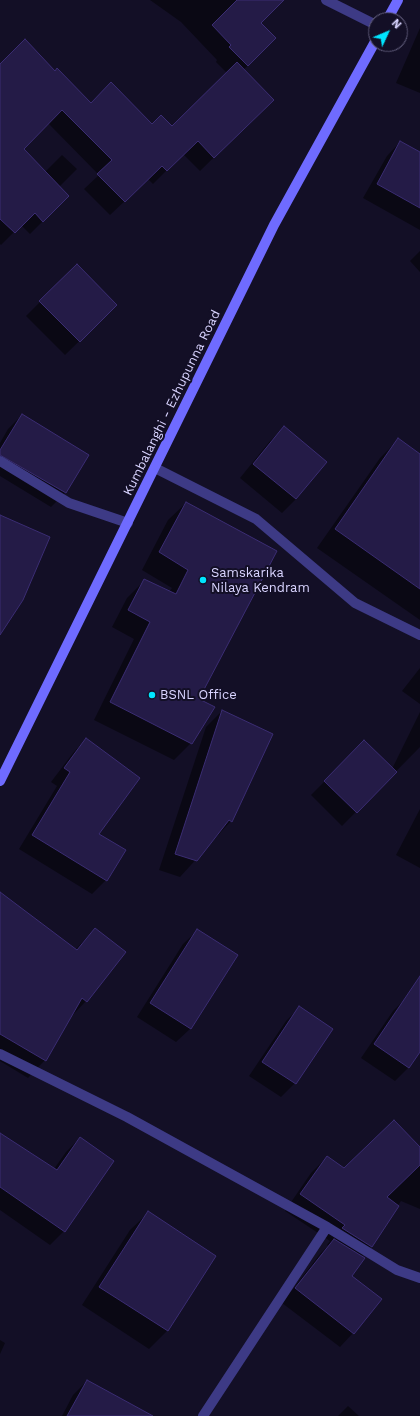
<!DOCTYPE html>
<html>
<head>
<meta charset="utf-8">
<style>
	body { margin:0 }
	#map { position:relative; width:420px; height:1416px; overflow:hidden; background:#130f26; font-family:"Work Sans",sans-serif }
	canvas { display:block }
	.north { position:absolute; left:368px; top:12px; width:40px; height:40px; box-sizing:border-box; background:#130f26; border:1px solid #625e7d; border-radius:50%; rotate:46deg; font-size:11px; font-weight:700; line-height:16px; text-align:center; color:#d9d4ff }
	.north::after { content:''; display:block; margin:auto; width:14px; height:18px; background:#00e5ff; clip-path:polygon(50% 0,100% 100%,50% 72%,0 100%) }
</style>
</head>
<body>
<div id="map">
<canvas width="420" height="1416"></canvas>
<div class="north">N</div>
</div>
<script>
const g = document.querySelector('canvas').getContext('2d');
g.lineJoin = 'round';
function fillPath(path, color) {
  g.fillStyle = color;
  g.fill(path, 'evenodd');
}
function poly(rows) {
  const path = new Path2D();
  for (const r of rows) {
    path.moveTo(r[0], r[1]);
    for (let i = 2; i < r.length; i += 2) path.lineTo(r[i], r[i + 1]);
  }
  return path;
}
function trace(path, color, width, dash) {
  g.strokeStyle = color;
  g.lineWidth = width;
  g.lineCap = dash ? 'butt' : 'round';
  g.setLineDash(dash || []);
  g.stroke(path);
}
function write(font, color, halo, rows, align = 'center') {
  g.font = font + ' "Work Sans",sans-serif';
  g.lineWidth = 4;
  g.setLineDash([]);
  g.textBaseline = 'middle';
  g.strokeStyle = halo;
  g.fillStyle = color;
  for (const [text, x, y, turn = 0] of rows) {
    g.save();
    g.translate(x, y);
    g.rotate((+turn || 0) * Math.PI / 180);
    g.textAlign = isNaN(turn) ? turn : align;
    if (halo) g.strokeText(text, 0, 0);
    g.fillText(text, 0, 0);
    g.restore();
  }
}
fillPath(poly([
	[150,0,283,0,260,23,261,53,243,70,272,100,200,171,183,154,153,184,148,179,110,215,84,189,99,175,48,123,0,102,0,65,55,72,91,104,152,125,172,127,227,73,216,62,217,60,181,22],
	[420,28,420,93,396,83],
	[0,141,45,172,62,155,77,169,59,187,68,196,30,234,21,225,1,245,0,244],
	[400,142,420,153,420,230,363,198,387,156],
	[420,251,420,272,410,261],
	[77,265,116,305,65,355,26,316],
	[22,415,87,455,65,493,51,507,0,476,0,443,8,429],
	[284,428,326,462,296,499,282,513,240,478,270,441],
	[398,440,420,455,420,620,317,548,380,458],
	[186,503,197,699,191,743,174,760,94,720,134,639,112,627,127,598,144,581,169,592,172,588,142,570,168,520],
	[420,668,420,704,402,691],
	[222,711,231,821,180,877,159,870,206,727],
	[420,712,420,747,342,826,311,795,364,742,392,769],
	[86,739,97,834,106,880,92,894,19,849,57,786,51,782,73,753],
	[420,809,420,868,396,855],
	[0,894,75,950,95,929,125,952,86,1001,69,1019,45,1060,28,1078,0,1061],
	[197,931,236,956,190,1029,176,1042,137,1017,183,944],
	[407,997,420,1006,420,1050,409,1067,395,1081,361,1058,393,1011],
	[299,1008,331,1029,295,1083,281,1097,249,1076,286,1021],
	[0,1134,54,1169,66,1152,80,1138,64,1231,50,1245,0,1210],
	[420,1149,420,1209,401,1201,371,1246,361,1257,351,1277,353,1333,340,1347,282,1303,320,1254,328,1246,327,1245,330,1241,285,1211,311,1173,327,1157,344,1169],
	[148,1213,215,1256,167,1331,149,1349,82,1305,130,1230],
	[0,1340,5,1343,0,1354],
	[87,1381,124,1416,62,1416,73,1395],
	[348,1406,359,1416,338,1416]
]), '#0007');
const building = poly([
	[237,0,284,0,261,23,276,38,248,66,229,47,231,45,212,25,237,0],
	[25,39,55,71,57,68,91,103,111,82,152,124,161,115,172,126,237,62,274,100,214,158,198,141,167,171,162,166,125,202,97,174,112,160,62,110,24,149,69,196,43,222,35,213,15,233,0,219,0,64,25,39],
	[400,141,420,152,420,208,377,184,400,141],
	[77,264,117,305,80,342,39,301,77,264],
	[22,414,89,455,66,493,0,455,0,450,22,414],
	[284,426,327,462,296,499,253,464,284,426],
	[398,438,420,454,420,589,335,529,398,438],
	[186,502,277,551,199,699,215,707,192,744,110,702,150,622,128,610,144,579,176,594,188,570,159,552,186,502],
	[0,515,50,537,23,600,0,635,0,515],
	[222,710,273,734,232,822,229,820,197,861,175,854,222,710],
	[86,738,140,778,99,834,126,850,107,881,32,835,70,772,64,768,86,738],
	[364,740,397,772,357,813,324,781,364,740],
	[0,892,77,950,95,928,126,952,87,1002,82,998,46,1061,0,1034,0,892],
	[197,929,238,955,191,1029,150,1003,197,929],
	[420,976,420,1052,409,1068,374,1044,420,976],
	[299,1006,333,1029,296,1084,262,1062,299,1006],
	[394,1120,420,1147,420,1165,387,1197,399,1206,372,1247,342,1228,345,1225,300,1194,327,1156,344,1168,394,1120],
	[0,1133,57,1170,80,1137,114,1161,65,1232,0,1187,0,1133],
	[148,1211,216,1256,168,1331,99,1287,148,1211],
	[334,1239,365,1258,352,1276,382,1299,354,1334,295,1288,334,1239],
	[87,1380,153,1416,67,1416,87,1380]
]);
fillPath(building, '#241b47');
trace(building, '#3b2d73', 1);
trace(poly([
	[326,0,376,25],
	[0,461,69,503,128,523],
	[155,468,256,519,355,603,420,635],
	[0,1054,127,1117,327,1227,397,1270,420,1278],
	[203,1416,327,1227]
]), '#3d3a85', 10);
trace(poly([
	[387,20,398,0],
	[0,781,274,225,376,40]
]), '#6f6bff', 10);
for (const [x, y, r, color] of [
	[203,580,4,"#00e5ff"],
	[152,695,4,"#00e5ff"]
]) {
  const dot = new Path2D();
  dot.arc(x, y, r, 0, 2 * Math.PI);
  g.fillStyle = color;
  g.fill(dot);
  trace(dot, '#130f26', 1.5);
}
write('13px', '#d9d4ff', '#130f26', [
	["Kumbalanghi - Ezhupunna Road",172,403,-64]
]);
write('13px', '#d9d4ff', '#130f26', [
	["Samskarika",211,573],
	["Nilaya Kendram",211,588],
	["BSNL Office",160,695]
], 'left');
</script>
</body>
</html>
